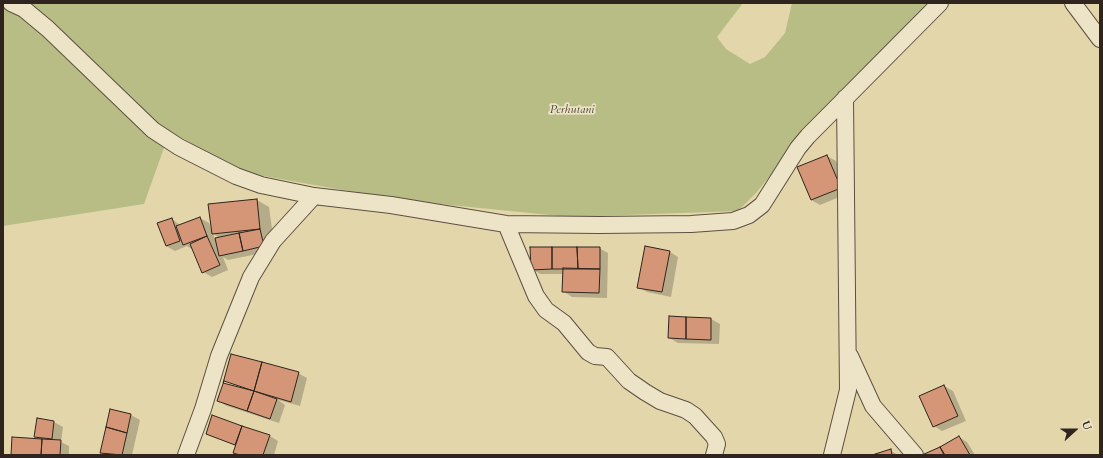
<!DOCTYPE html>
<html>
<head>
<meta charset="utf-8">
<style>
	body { margin:0 }
	#map { position:relative; width:1103px; height:458px; overflow:hidden; background:#e4d6ab; font-family:Cardo,serif }
	canvas { display:block }
	.frame { position:absolute; inset:0; border:4px solid #2f241e; pointer-events:none }
	.north { position:absolute; left:1055px; top:410px; width:40px; height:40px; -webkit-text-stroke:3px #ede4c8; paint-order:stroke; rotate:69deg; font-size:11px; font-weight:700; line-height:16px; text-align:center; color:#2f241e }
	.north::after { content:''; display:block; margin:auto; width:14px; height:18px; background:#2f241e; clip-path:polygon(50% 0,100% 100%,50% 72%,0 100%) }
</style>
</head>
<body>
<div id="map">
<canvas width="1103" height="458"></canvas>
<div class="frame"></div>
<div class="north">U</div>
</div>
<script>
const g = document.querySelector('canvas').getContext('2d');
g.lineJoin = 'round';
function fillPath(path, color) {
  g.fillStyle = color;
  g.fill(path, 'evenodd');
}
function poly(rows) {
  const path = new Path2D();
  for (const r of rows) {
    path.moveTo(r[0], r[1]);
    for (let i = 2; i < r.length; i += 2) path.lineTo(r[i], r[i + 1]);
  }
  return path;
}
function trace(path, color, width, dash) {
  g.strokeStyle = color;
  g.lineWidth = width;
  g.lineCap = dash ? 'butt' : 'round';
  g.setLineDash(dash || []);
  g.stroke(path);
}
function write(font, color, halo, rows, align = 'center') {
  g.font = font + ' Cardo,serif';
  g.lineWidth = 3.5;
  g.setLineDash([]);
  g.textBaseline = 'middle';
  g.strokeStyle = halo;
  g.fillStyle = color;
  for (const [text, x, y, turn = 0] of rows) {
    g.save();
    g.translate(x, y);
    g.rotate((+turn || 0) * Math.PI / 180);
    g.textAlign = isNaN(turn) ? turn : align;
    if (halo) g.strokeText(text, 0, 0);
    g.fillText(text, 0, 0);
    g.restore();
  }
}
fillPath(poly([
	[3,3,743,3,717,37,726,49,750,64,765,57,785,33,792,3,927,3,818,117,756,193,738,211,570,217,399,200,241,172,170,131,144,204,3,226]
]), '#b8bd86');
fillPath(poly([
	[827,156,836,161,849,193,820,205,811,200,798,168],
	[257,200,269,207,273,236,272,251,228,260,223,257,228,270,212,277,203,272,193,250,187,246,175,251,166,246,172,219,181,226,200,218,209,223,212,231],
	[213,234,220,238,215,239],
	[599,248,608,253,607,298,572,297,563,291,564,274,540,274,532,269],
	[670,252,678,257,671,297,647,292,638,287],
	[711,319,720,324,719,344,678,343,669,338],
	[298,373,307,378,300,406,278,400,285,405,279,423,227,406,218,401],
	[944,386,953,391,966,421,942,431,934,426],
	[111,410,131,415,140,420,132,455,105,455,101,453],
	[213,416,270,436,278,441,274,455,239,455,235,452,237,446,207,434],
	[38,419,54,422,63,427,61,442,69,446,69,455,12,455,42,440,35,437],
	[959,437,967,442,975,455,924,455],
	[890,450,898,455,876,455]
]), '#0003');
const building = poly([
	[827,155,841,188,811,200,797,167,827,155],
	[257,199,260,229,212,234,208,204,257,199],
	[200,217,207,236,183,245,176,226,200,217],
	[172,218,180,241,166,246,157,223,172,218],
	[260,229,264,246,243,251,239,233,260,229],
	[239,233,243,251,219,256,215,238,239,233],
	[207,236,220,265,202,273,190,244,207,236],
	[645,246,670,251,662,292,637,288,645,246],
	[530,247,552,247,552,269,531,270,530,247],
	[552,247,577,247,578,269,552,269,552,247],
	[577,247,600,247,600,269,578,269,577,247],
	[563,268,600,269,599,293,562,292,563,268],
	[669,316,686,317,686,339,668,338,669,316],
	[686,317,711,318,711,340,686,339,686,317],
	[231,354,262,362,254,391,223,383,231,354],
	[262,362,299,372,291,402,254,391,262,362],
	[224,381,254,391,247,411,217,401,224,381],
	[944,385,958,416,933,427,919,396,944,385],
	[254,391,277,399,270,419,247,411,254,391],
	[110,409,131,414,127,433,106,427,110,409],
	[212,415,242,426,235,445,206,434,212,415],
	[37,418,54,421,52,439,34,437,37,418],
	[242,426,270,435,263,455,240,455,233,453,242,426],
	[106,427,127,433,122,455,100,453,106,427],
	[959,436,970,455,945,455,940,447,959,436],
	[12,437,42,439,41,455,11,455,12,437],
	[42,439,61,440,60,455,41,455,42,439],
	[940,447,944,455,922,455,940,447],
	[891,449,892,455,872,455,891,449]
]);
fillPath(building, '#d49676');
trace(building, '#2f241e', 1);
const minor = poly([
	[11,3,24,9,48,29,153,130,179,147,236,176,261,185,314,196,391,205,506,224,599,225,691,224,733,221,749,215,762,205,798,148,808,136,940,3],
	[1073,3,1100,39],
	[506,224,536,296,546,310,564,323,588,352,595,356,607,357,629,381,645,392,660,401,686,410,695,416,714,437,717,444,714,455],
	[850,356,873,406,915,455],
	[186,455,203,409,219,356,251,277,273,241,314,196],
	[832,455,848,390,845,98]
]);
trace(minor, '#5c5041', 18);
trace(minor, '#ede4c8', 16);
write('italic 12px', '#514a38', '#ede4c8', [
	["Perhutani",572,110]
]);
</script>
</body>
</html>
